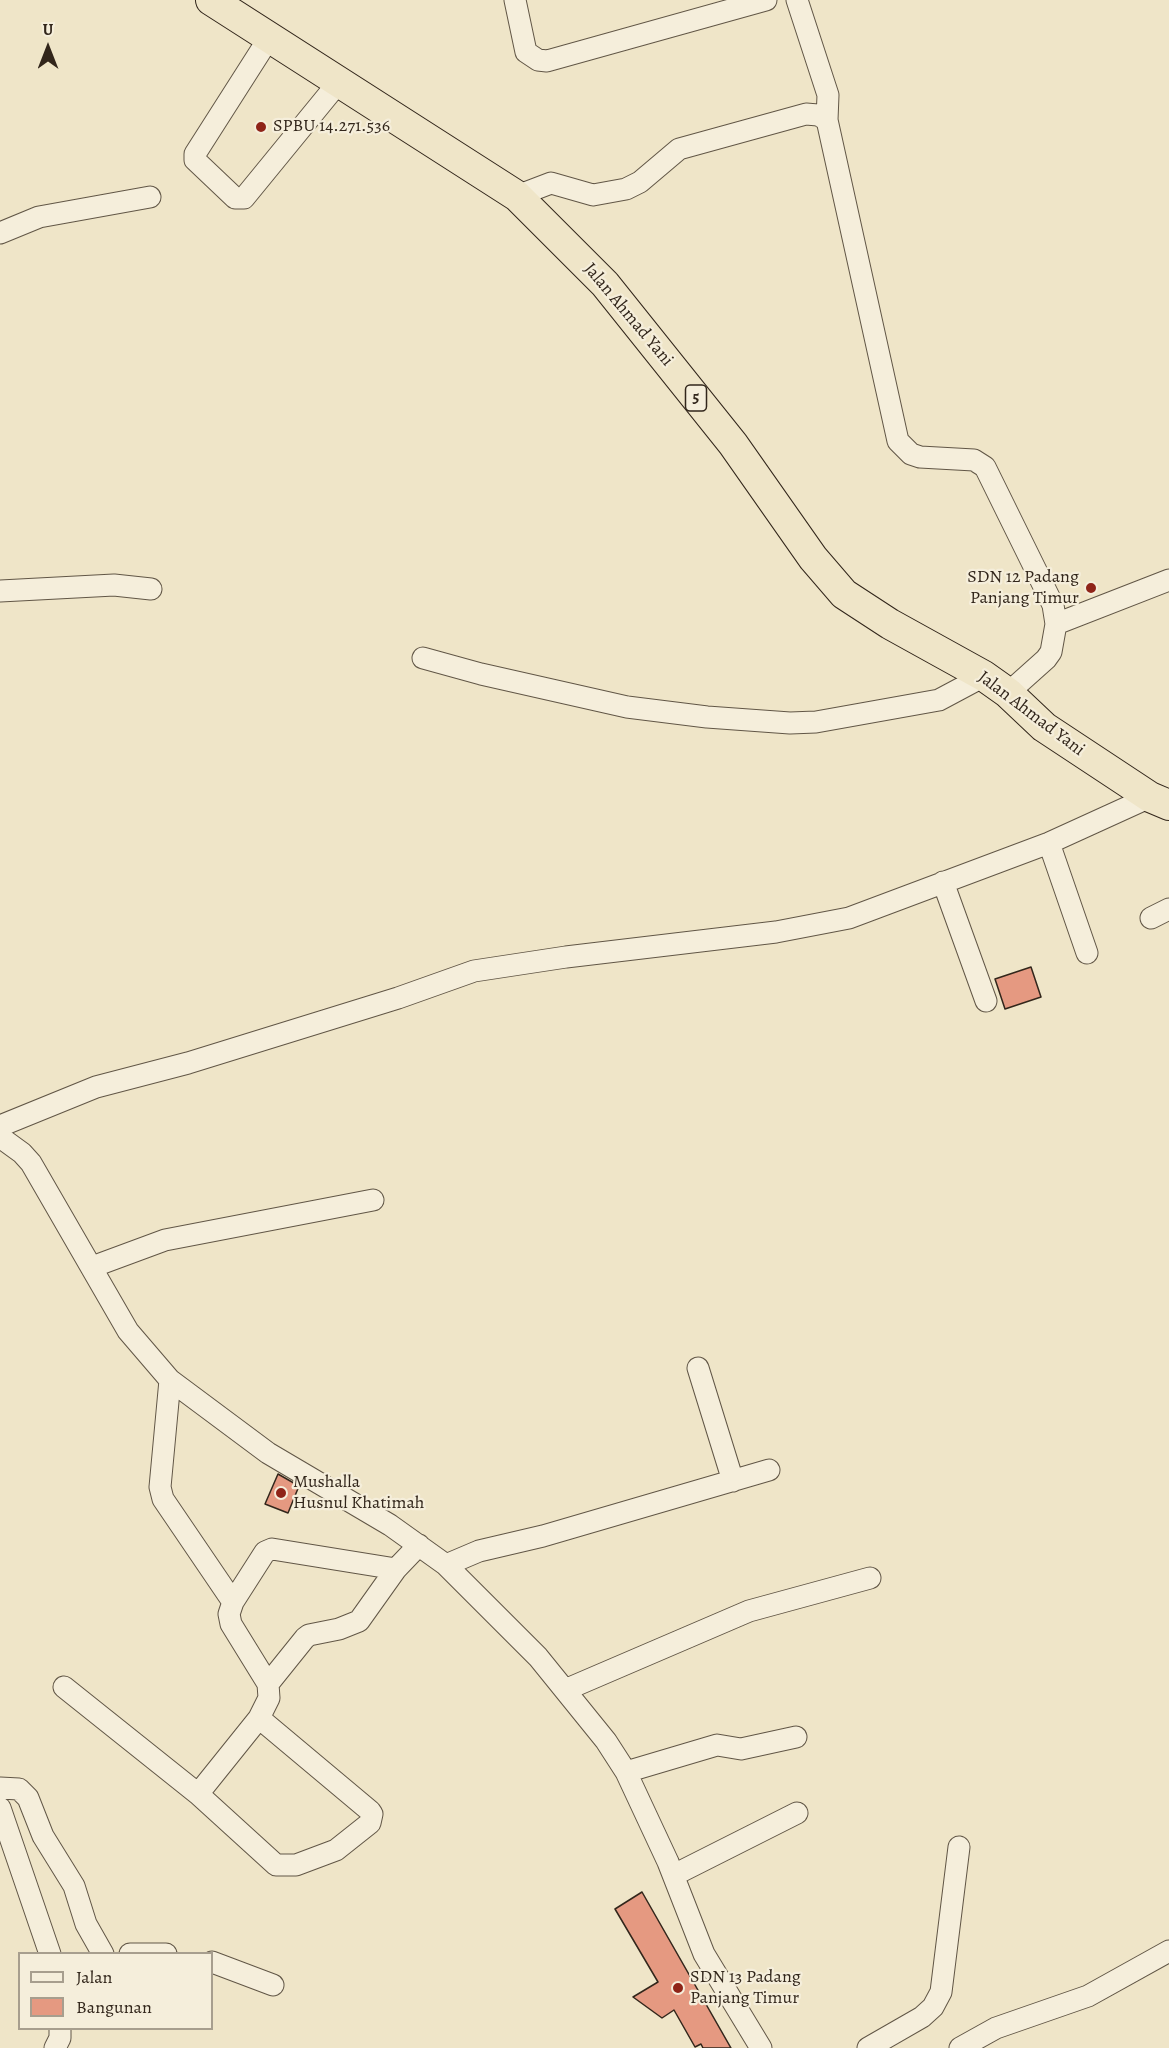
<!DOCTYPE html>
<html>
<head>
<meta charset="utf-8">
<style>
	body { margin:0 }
	#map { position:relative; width:1169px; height:2048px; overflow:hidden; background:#efe5c8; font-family:Alegreya,serif }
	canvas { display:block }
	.legend { position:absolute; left:18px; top:1952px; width:195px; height:78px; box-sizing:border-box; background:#f5eedb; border:2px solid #a79e8e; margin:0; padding:8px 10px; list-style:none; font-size:18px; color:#32261b }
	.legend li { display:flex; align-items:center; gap:12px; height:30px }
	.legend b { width:30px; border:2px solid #a79e8e }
	.north { position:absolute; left:18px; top:18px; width:60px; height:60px; -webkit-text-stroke:4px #f5eedb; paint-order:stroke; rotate:0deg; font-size:16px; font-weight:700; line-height:24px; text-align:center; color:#32261b }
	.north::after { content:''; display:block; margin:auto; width:21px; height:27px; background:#32261b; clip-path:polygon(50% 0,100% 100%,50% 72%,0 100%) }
</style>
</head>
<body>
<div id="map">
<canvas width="1169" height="2048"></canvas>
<ul class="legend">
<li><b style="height:8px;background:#f5eedb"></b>Jalan</li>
<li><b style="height:16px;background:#e59981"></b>Bangunan</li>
</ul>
<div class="north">U</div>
</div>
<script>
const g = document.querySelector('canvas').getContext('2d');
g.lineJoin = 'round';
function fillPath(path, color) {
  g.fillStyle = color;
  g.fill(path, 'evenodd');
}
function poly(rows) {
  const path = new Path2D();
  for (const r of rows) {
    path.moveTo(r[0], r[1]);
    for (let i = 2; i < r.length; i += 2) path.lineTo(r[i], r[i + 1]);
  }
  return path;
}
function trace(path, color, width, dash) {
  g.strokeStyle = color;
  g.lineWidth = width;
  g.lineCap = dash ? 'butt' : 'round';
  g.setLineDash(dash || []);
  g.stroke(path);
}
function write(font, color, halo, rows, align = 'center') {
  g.font = font + ' Alegreya,serif';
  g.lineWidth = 4.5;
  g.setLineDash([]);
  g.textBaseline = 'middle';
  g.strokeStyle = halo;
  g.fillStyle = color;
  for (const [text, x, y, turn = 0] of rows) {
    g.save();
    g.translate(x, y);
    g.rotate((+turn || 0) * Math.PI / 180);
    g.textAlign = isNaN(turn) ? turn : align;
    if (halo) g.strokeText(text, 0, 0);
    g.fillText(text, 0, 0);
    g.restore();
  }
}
const building = poly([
	[1031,967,1041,997,1005,1009,995,979,1031,967],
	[278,1474,299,1486,288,1513,265,1504,278,1474],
	[642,1892,731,2048,703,2048,701,2044,695,2047,674,2010,662,2018,633,1997,658,1982,615,1909,642,1892]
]);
fillPath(building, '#e59981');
trace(building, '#32261b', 1.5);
const minor = poly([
	[515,0,526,52,538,60,547,61,766,0],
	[797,0,828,95,827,120],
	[269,38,195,154,195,160,235,198,244,198,338,83],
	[517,196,551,183,593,195,626,189,640,182,679,149,806,114,818,115,827,120,898,441,911,454,920,457,974,460,985,467,1053,605,1056,624,1051,652,1046,659,1008,693],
	[0,233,39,217,150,197],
	[0,591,114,585,151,589],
	[1056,624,1169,580],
	[423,658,481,674,627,707,707,717,790,723,816,722,939,700,984,676],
	[1049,843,1087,953],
	[943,882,986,1001],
	[1151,918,1169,909],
	[0,1126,96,1087,188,1063,398,998,474,971,566,957,776,932,849,918,1049,843,1150,797],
	[0,1137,22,1153,31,1163,128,1331,170,1380,268,1453,390,1525,446,1565,538,1657,606,1741,626,1772,668,1862,704,1954,761,2048],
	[92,1267,165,1240,373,1200],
	[698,1368,733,1481],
	[170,1380,160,1487,163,1499,233,1602],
	[446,1565,479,1551,543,1536,769,1470],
	[268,1684,231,1624,229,1614,233,1602,265,1552,272,1549,396,1569],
	[64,1687,198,1794,276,1865,296,1865,336,1850,370,1823,372,1814,370,1811,259,1718],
	[565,1690,749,1611,870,1578],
	[626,1772,717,1745,741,1749,796,1737],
	[0,1788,19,1789,28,1798,43,1836,74,1886,86,1924,103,1954],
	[198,1794,259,1718,269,1698,268,1684,305,1638,309,1635,339,1629,359,1621,396,1569,419,1545],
	[0,1808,50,1954],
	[674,1875,797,1813],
	[130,1954,166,1954],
	[212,1962,273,1985],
	[55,2048,60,2038,60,2028],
	[868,2048,922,2017,933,2007,941,1992,959,1847],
	[960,2048,996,2028,1088,1996,1169,1951]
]);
const highway = poly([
	[211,0,517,196,605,284,733,444,813,558,844,594,890,624,984,676,1008,693,1044,727,1150,797,1169,805]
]);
trace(minor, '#615646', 23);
trace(highway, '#32261b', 32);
trace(minor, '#f5eedb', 21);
trace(highway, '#efe5c8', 30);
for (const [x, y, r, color] of [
	[261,127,6,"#8f2418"],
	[1091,588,6,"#8f2418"],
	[281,1493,6,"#8f2418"],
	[678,1988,6,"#8f2418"]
]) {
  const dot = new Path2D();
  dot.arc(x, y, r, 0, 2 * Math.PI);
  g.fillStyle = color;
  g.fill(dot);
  trace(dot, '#f5eedb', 2);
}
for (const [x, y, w] of [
	[696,398,21]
]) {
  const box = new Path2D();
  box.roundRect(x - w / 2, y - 13, w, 26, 4.5);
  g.fillStyle = '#f5eedb';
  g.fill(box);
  trace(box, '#32261b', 1.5);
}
write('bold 16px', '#32261b', null, [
	["5",696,398]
]);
write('18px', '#32261b', '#f5eedb', [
	["SPBU 14.271.536",273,127],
	["SDN 12 Padang",1079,578,"right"],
	["Panjang Timur",1079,599,"right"],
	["Mushalla",293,1483],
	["Husnul Khatimah",293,1504],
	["SDN 13 Padang",690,1978],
	["Panjang Timur",690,1999]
], 'left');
write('18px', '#32261b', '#f5eedb', [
	["Jalan Ahmad Yani",628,315,50],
	["Jalan Ahmad Yani",1031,714,37]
]);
</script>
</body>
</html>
